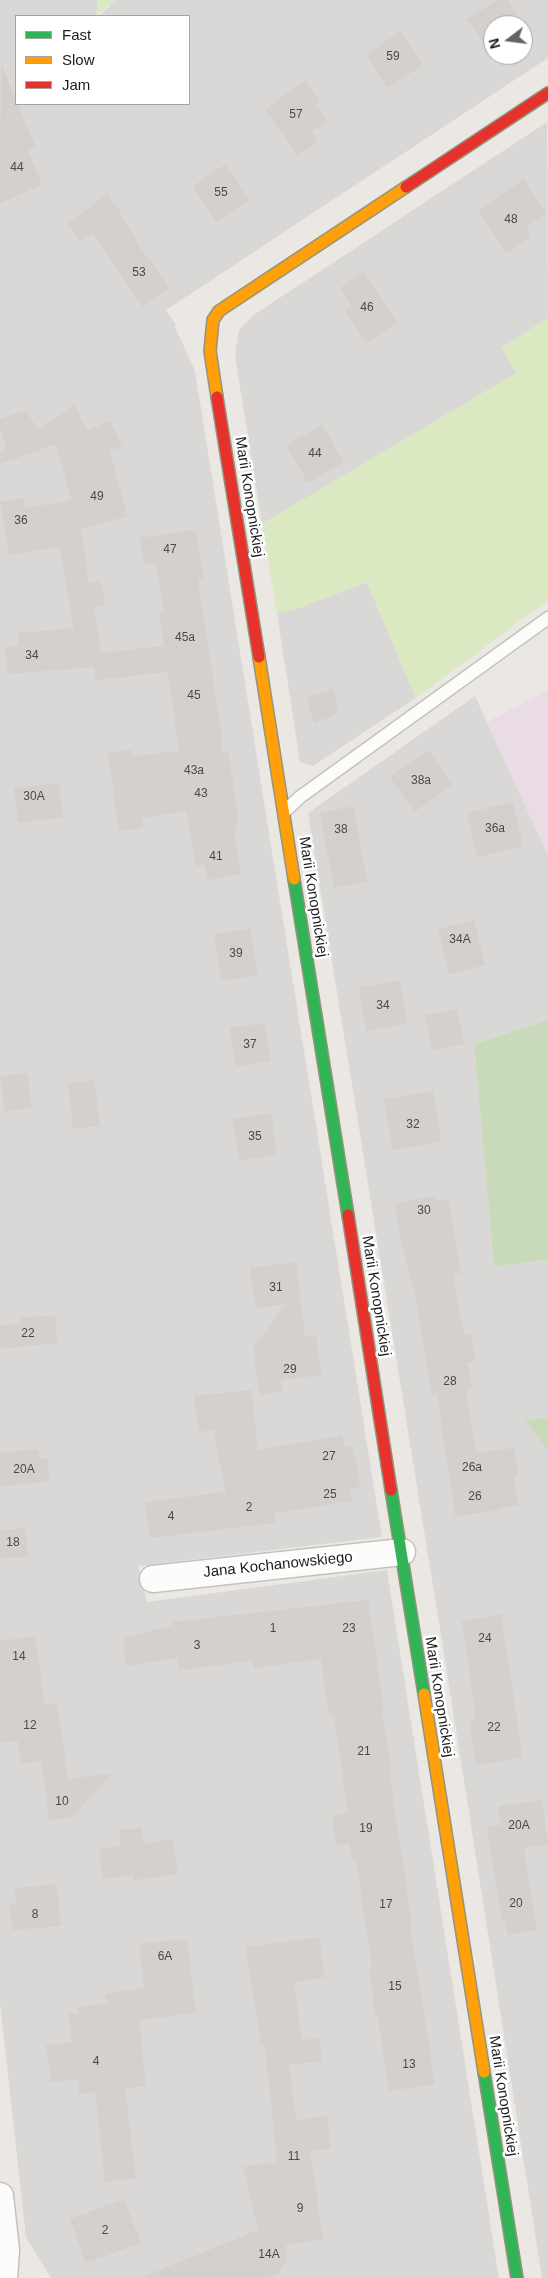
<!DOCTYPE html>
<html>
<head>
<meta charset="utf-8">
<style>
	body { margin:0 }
	#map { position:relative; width:548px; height:2278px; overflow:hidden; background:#ebe8e4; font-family:Arial,sans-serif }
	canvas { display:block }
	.legend { position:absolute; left:15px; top:15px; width:175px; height:90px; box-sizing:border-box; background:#fff; border:1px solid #a4a4a4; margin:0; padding:6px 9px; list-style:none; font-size:15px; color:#1c1c1c }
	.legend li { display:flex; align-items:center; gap:10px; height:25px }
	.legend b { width:25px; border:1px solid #a4a4a4 }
	.north { position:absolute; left:483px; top:15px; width:50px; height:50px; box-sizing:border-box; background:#fff; border:1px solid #a4a4a4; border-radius:50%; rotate:255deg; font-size:14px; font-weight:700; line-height:20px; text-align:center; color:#1c1c1c }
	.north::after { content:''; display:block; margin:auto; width:18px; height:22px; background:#646362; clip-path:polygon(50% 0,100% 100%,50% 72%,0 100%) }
</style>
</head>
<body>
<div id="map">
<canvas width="548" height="2278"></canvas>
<ul class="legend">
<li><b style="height:6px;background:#30b455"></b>Fast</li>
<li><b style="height:6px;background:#ff9f0a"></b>Slow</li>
<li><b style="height:6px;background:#e5322d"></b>Jam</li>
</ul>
<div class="north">N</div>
</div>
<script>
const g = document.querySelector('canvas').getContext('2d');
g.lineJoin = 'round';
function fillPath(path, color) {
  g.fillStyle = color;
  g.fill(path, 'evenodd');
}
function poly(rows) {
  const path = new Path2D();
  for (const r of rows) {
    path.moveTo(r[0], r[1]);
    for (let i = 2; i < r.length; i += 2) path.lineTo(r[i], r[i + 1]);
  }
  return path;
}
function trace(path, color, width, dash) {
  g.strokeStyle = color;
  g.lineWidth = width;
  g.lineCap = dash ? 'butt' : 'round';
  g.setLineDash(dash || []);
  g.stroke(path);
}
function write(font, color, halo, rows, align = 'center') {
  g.font = font + ' Arial,sans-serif';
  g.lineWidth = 5;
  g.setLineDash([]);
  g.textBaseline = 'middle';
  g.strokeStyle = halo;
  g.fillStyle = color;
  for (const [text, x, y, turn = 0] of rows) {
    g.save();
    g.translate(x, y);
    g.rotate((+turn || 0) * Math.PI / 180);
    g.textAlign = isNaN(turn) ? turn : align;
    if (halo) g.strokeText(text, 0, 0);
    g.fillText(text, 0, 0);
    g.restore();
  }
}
fillPath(poly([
	[0,0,98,0,96,16,16,16,16,104,189,104,189,16,99,16,116,0,548,0,548,58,166,310,176,325,175,327,195,371,382,1537,138,1566,147,1602,387,1570,499,2278,51,2278,26,2237,0,2003],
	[493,25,523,25,523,55,493,55],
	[547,122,548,318,502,348,517,373,262,524,235,356,239,330,252,316],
	[367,582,416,698,313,766,300,762,277,614,301,607],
	[475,696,548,855,548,1020,474,1044,494,1267,548,1259,548,1417,526,1420,548,1451,548,2278,542,2278,445,1660,308,813]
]), '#dad8d6');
fillPath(poly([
	[548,690,548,855,487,722]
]), '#e9dce5');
fillPath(poly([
	[98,0,116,0,96,16],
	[548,318,548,600,416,698,367,582,301,607,277,614,262,524,516,373,502,348]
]), '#dbe9c2');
fillPath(poly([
	[548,1020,548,1259,494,1267,474,1044],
	[548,1417,548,1451,525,1420]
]), '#c8dab9');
fillPath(poly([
	[497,0,508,0,529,32,523,35,523,25,493,25,491,56,467,19],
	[401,31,423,65,387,88,366,55],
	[1,63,36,148,28,151,42,185,0,203],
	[305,81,320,102,315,105,327,121,312,132,318,142,297,156,265,109],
	[226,164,250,200,216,222,193,186],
	[524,179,547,214,526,227,532,236,506,253,478,210],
	[107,194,117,207,140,247,170,288,143,307,92,233,81,242,67,224],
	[364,272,397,323,366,343,344,310,351,306,340,288],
	[75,405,87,431,110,420,122,446,110,451,127,516,81,530,89,583,101,581,105,605,94,607,101,653,164,646,159,613,164,612,156,562,144,564,140,538,196,530,204,579,198,580,221,731,222,754,228,752,238,813,235,836,241,874,207,880,204,865,196,866,186,811,141,818,143,828,119,831,108,753,132,750,133,756,179,751,168,672,96,680,94,667,8,674,5,647,19,646,18,633,74,628,60,547,9,555,0,502,23,498,25,508,72,500,55,444,0,464,0,453,7,449,0,428,0,419,25,410,38,429],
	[322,425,344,462,308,483,286,445],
	[334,688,338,714,315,723,306,698],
	[428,750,453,785,414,812,390,777],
	[59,783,63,817,18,823,14,788],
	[513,802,523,846,477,857,467,813],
	[354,806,367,882,334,888,320,813],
	[474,920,485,965,449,974,438,929],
	[250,928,258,975,221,981,214,934],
	[400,981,407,1024,366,1031,359,987],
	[457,1009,464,1044,432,1050,425,1015],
	[265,1023,271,1061,236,1066,230,1028],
	[27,1073,32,1108,5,1111,0,1076],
	[94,1080,100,1126,73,1129,68,1083],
	[433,1091,441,1142,393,1150,384,1099],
	[271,1113,277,1155,239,1161,232,1119],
	[435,1196,436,1201,449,1199,461,1273,453,1274,464,1335,471,1334,475,1361,467,1363,472,1388,466,1389,476,1453,514,1448,518,1477,514,1478,518,1505,500,1508,500,1510,455,1516,437,1394,432,1395,415,1294,400,1238,395,1203],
	[296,1262,305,1337,316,1336,322,1375,281,1380,283,1391,259,1395,253,1348,286,1304,255,1308,250,1268],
	[55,1315,57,1343,0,1349,0,1326,22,1323,21,1318],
	[251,1390,258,1450,342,1436,344,1447,353,1446,360,1487,350,1489,352,1501,274,1513,275,1523,150,1538,145,1502,226,1492,213,1430,199,1432,194,1396],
	[38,1449,40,1459,47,1458,50,1481,0,1487,0,1453],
	[25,1528,28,1557,0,1558,0,1530],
	[368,1600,384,1709,382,1709,391,1771,389,1771,412,1924,410,1925,435,2084,389,2091,377,2012,375,2013,369,1968,372,1968,356,1859,352,1860,350,1844,336,1845,332,1815,348,1813,334,1715,329,1716,321,1659,254,1668,253,1661,179,1670,177,1658,126,1666,123,1638,173,1625,173,1622],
	[501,1614,523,1758,476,1765,470,1722,475,1721,474,1704,462,1621],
	[35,1636,45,1705,57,1703,68,1779,113,1773,71,1818,49,1820,42,1761,21,1764,18,1741,0,1743,0,1641],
	[542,1800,548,1845,524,1848,537,1930,508,1935,505,1921,502,1922,487,1826,501,1825,498,1806],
	[142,1828,144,1844,173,1839,178,1874,134,1880,133,1875,102,1879,99,1849,121,1845,119,1830],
	[57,1884,61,1926,13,1930,10,1905,16,1905,15,1888],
	[319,1937,325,1977,294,1982,302,2040,319,2038,322,2061,289,2065,296,2120,327,2116,331,2148,310,2151,323,2239,286,2245,287,2264,283,2265,278,2275,270,2278,140,2278,258,2230,243,2167,277,2162,265,2045,261,2046,246,1947],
	[187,1939,196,2013,139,2020,146,2086,125,2088,136,2178,105,2182,95,2092,79,2094,78,2079,51,2082,46,2045,72,2042,69,2014,78,2013,77,2007,107,2004,106,1994,144,1988,139,1944],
	[124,2199,141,2243,86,2263,70,2219]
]), '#d3d0cd');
const lane = poly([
	[285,811,300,797,548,618]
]);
const street = poly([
	[153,1579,402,1552],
	[0,2196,6,2250,4,2278]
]);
const fast = poly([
	[294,879,348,1215],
	[391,1490,424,1694],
	[484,2072,517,2278]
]);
const slow = poly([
	[217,397,210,351,213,320,219,311,406,187],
	[259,657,294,879],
	[424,1694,484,2072]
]);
const jam = poly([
	[406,187,548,93],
	[217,397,259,657],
	[348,1215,391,1490]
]);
trace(lane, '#c3c2c0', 15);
trace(street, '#c3c2c0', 29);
trace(fast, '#95947c', 14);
trace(slow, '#95947c', 14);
trace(jam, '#95947c', 14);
trace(lane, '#fcfcfb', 12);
trace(street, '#fcfcfb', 26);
trace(fast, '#30b455', 11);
trace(slow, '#ff9f0a', 11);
trace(jam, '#e5322d', 11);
write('12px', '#4a4948', null, [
	["59",393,57],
	["57",296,115],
	["44",17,168],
	["55",221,193],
	["48",511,220],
	["53",139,273],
	["46",367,308],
	["44",315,454],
	["49",97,497],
	["36",21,521],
	["47",170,550],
	["45a",185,638],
	["34",32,656],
	["45",194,696],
	["43a",194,771],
	["38a",421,781],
	["43",201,794],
	["30A",34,797],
	["36a",495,829],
	["38",341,830],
	["41",216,857],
	["34A",460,940],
	["39",236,954],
	["34",383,1006],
	["37",250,1045],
	["32",413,1125],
	["35",255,1137],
	["30",424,1211],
	["31",276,1288],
	["22",28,1334],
	["29",290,1370],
	["28",450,1382],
	["27",329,1457],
	["26a",472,1468],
	["20A",24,1470],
	["25",330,1495],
	["26",475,1497],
	["2",249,1508],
	["4",171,1517],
	["18",13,1543],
	["1",273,1629],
	["23",349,1629],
	["24",485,1639],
	["3",197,1646],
	["14",19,1657],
	["12",30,1726],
	["22",494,1728],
	["21",364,1752],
	["10",62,1802],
	["20A",519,1826],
	["19",366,1829],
	["20",516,1904],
	["17",386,1905],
	["8",35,1915],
	["6A",165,1957],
	["15",395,1987],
	["4",96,2062],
	["13",409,2065],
	["11",294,2157],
	["9",300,2209],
	["2",105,2231],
	["14A",269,2255]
]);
write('15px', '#1c1c1c', '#fff', [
	["Marii Konopnickiej",249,497,81],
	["Marii Konopnickiej",313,897,81],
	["Marii Konopnickiej",376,1296,81],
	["Jana Kochanowskiego",278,1565,-6],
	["Marii Konopnickiej",439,1697,81],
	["Marii Konopnickiej",503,2096,81]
]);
</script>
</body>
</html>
